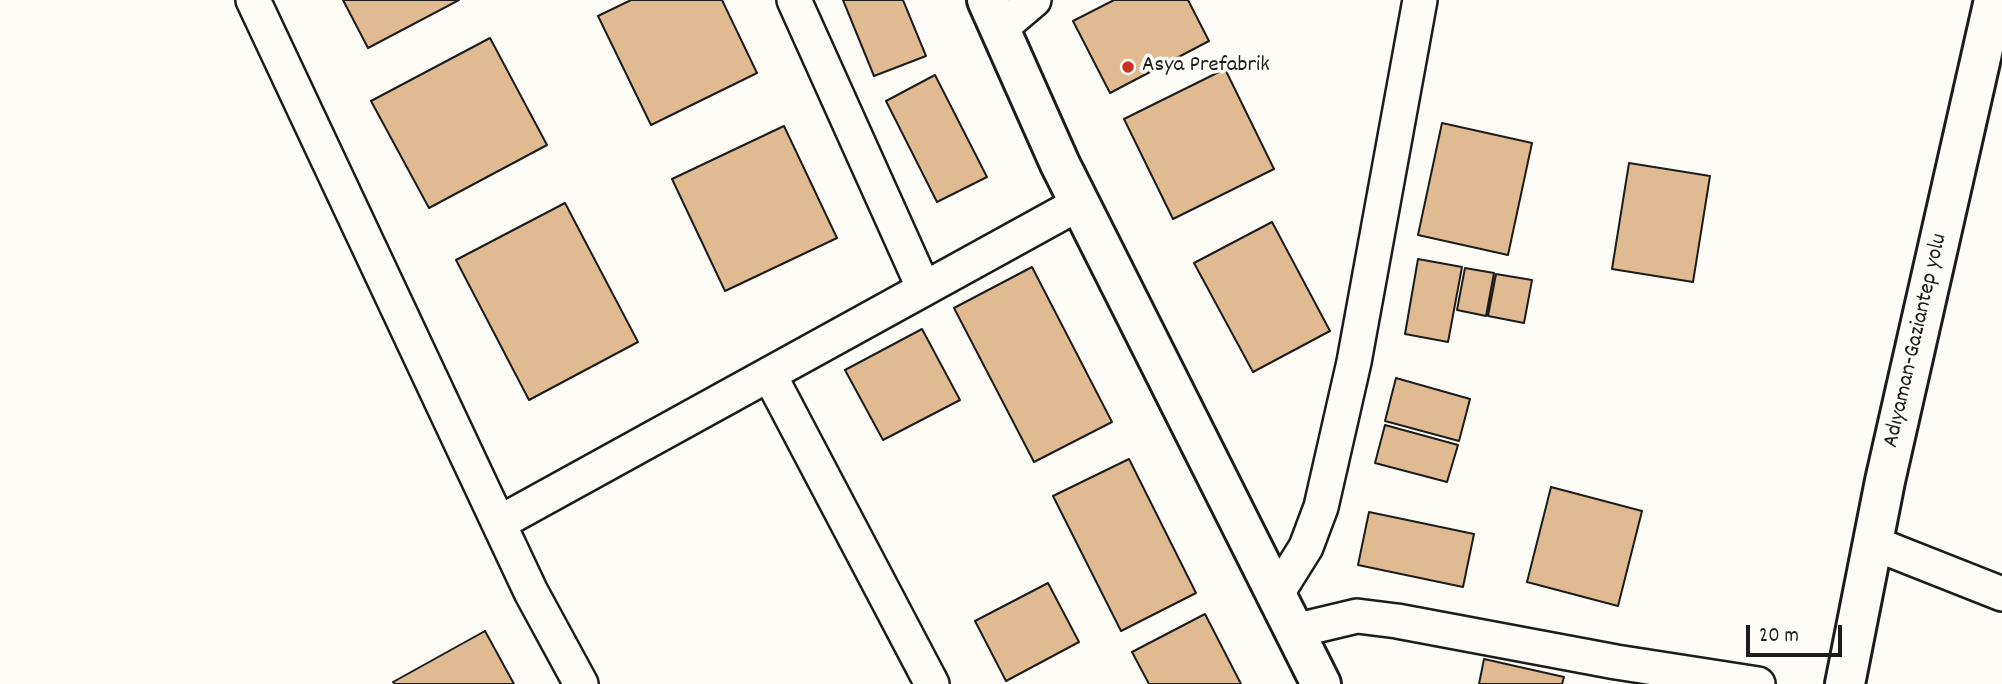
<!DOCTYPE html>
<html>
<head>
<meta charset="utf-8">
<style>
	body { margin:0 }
	#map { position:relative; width:2002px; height:684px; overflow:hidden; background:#fdfcf7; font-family:Dekko,sans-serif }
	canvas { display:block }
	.scale { position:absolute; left:1746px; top:625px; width:96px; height:32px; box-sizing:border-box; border:4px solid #1c1c1c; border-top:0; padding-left:9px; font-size:21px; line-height:24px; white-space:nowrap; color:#1c1c1c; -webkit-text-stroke:5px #fdfcf7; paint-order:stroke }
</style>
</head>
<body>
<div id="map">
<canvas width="2002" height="684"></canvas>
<div class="scale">20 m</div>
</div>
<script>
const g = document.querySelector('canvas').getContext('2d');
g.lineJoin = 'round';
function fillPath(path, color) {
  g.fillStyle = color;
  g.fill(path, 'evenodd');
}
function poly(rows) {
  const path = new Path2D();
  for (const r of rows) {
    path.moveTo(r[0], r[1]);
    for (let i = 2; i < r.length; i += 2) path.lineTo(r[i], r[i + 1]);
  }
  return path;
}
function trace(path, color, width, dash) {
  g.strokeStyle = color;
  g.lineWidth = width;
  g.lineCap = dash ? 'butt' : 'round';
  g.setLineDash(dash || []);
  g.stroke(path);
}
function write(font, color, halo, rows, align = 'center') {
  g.font = font + ' Dekko,sans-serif';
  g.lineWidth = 7;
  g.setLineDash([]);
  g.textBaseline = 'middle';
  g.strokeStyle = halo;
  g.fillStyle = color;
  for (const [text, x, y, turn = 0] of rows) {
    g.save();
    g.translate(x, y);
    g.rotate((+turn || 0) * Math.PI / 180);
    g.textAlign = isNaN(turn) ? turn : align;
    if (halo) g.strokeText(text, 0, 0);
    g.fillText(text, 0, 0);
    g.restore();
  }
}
const building = poly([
	[343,0,459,0,368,48,343,0],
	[631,0,722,0,757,73,651,125,598,16,631,0],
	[843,0,903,0,926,56,874,76,843,0],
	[1114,0,1188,0,1209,41,1110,93,1073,21,1114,0],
	[490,38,547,145,429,208,371,101,490,38],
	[1225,69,1274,169,1173,219,1124,119,1225,69],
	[935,75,987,177,937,202,886,101,935,75],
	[1442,123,1532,143,1508,255,1418,235,1442,123],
	[784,126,837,238,725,291,672,179,784,126],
	[1629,163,1710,176,1693,282,1612,269,1629,163],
	[565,203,638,342,529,400,456,260,565,203],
	[1272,222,1330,331,1253,372,1194,263,1272,222],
	[1418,259,1462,267,1448,342,1405,334,1418,259],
	[1032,267,1112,422,1034,462,954,308,1032,267],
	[1465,268,1494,273,1486,316,1457,310,1465,268],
	[1496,274,1532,280,1524,323,1488,316,1496,274],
	[922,329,960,400,883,440,845,370,922,329],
	[1396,378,1470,399,1459,441,1385,421,1396,378],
	[1385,425,1458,445,1447,482,1375,463,1385,425],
	[1129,459,1196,593,1121,631,1053,496,1129,459],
	[1551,487,1642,511,1618,606,1527,582,1551,487],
	[1369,512,1474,534,1463,587,1358,565,1369,512],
	[1048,583,1079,642,1006,681,975,621,1048,583],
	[1205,614,1241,684,1149,684,1132,652,1205,614],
	[485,631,514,684,395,684,393,682,485,631],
	[1484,659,1564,677,1562,684,1479,684,1484,659]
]);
fillPath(building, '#e0bb91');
trace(building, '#1c1c1c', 2);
const street = poly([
	[253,0,531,592,581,684],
	[794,0,924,289],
	[1001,28,1034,0],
	[769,374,932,684],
	[499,523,1080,203],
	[1873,543,2002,594],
	[1276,595,1306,547,1321,507,1354,362,1420,0],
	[1294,631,1357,616,1397,621,1616,662,1758,684]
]);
const secondary = poly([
	[987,0,1060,164,1321,684]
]);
const primary = poly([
	[1845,684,1885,481,1994,0]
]);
trace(street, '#1c1c1c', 38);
trace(secondary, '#1c1c1c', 44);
trace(primary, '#1c1c1c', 44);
trace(street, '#fdfcf7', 33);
trace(secondary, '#fdfcf7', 38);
trace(primary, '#fdfcf7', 38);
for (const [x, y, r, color] of [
	[1128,67,7,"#c8321e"]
]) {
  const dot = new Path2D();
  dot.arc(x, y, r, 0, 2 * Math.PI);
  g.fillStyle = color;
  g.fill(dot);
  trace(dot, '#fdfcf7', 2.5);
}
write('23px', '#1c1c1c', '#fdfcf7', [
	["Asya Prefabrik",1142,67]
], 'left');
write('23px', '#1c1c1c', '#fdfcf7', [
	["Adıyaman-Gaziantep yolu",1917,341,-77]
]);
</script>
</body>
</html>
